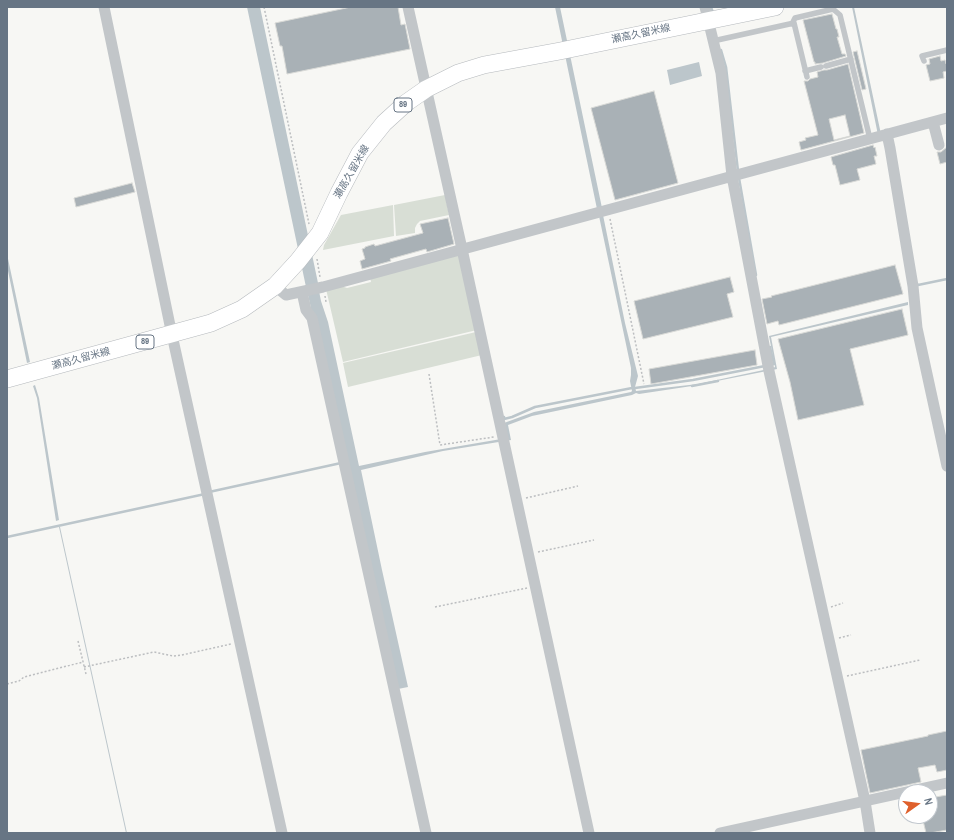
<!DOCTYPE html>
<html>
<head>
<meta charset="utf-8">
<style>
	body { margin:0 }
	#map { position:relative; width:954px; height:840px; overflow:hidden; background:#f7f7f4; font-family:"Archivo Narrow",sans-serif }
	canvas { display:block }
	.frame { position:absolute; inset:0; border:8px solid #677584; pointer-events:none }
	.north { position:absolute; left:898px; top:784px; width:40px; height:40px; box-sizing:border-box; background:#fff; border:1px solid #c2c8ce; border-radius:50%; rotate:76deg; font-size:11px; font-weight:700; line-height:16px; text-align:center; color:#677584 }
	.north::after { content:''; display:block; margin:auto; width:14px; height:18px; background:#df602c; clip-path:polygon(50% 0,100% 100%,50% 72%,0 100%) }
</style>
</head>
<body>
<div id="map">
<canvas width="954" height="840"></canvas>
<div class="frame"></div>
<div class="north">N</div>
</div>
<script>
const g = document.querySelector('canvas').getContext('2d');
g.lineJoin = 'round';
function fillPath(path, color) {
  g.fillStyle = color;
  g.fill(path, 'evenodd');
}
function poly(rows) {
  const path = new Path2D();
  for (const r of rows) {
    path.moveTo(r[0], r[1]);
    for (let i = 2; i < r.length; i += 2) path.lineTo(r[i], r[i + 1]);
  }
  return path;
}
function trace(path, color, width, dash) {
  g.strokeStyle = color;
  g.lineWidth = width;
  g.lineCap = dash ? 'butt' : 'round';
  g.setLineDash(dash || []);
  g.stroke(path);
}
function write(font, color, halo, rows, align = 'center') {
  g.font = font + ' "Archivo Narrow","Noto Sans JP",sans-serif';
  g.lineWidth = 4;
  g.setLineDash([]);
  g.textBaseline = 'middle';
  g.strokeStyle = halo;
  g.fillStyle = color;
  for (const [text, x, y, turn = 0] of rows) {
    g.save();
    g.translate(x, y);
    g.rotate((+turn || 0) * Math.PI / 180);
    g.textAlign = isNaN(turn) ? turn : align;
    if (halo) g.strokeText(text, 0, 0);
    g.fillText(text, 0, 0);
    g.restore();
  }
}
fillPath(poly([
	[445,195,449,215,420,221,417,224,415,228,415,233,396,236,394,205],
	[393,205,394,236,323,250,324,245,341,215],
	[459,254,477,330,343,362,326,289,341,286,347,288,371,282,370,277],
	[476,332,482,355,348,387,343,363]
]), '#d8ded5');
fillPath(poly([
	[247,7,260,7,318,283,306,287],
	[555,7,560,7,602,208,597,209],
	[852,7,854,7,882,139,879,140],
	[699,62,702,76,670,85,667,70],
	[603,215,625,323,638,376,635,387,636,391,698,384,773,368,775,367,769,336,908,302,908,305,771,337,777,369,692,386,639,394,636,393,632,395,532,416,508,425,511,440,443,451,361,470,382,570,408,687,398,689,308,295,319,291,321,301,328,322,359,466,425,452,507,438,504,423,534,412,631,392,632,391,630,381,631,375,631,368,599,216],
	[7,254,30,362,27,363,7,266],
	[35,385,39,398,59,520,56,521,37,398,33,386],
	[59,527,60,527,127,833,126,833]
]), '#bcc6cb');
trace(poly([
	[711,7,713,13],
	[721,50,726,67,738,171],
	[739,178,756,275],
	[917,284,918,285,947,279],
	[770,347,774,364,770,365],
	[692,386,718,381],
	[635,388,693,380,765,366],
	[504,417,504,419,512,417,535,407,632,388],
	[209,492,341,463],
	[7,537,205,494]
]), '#bcc6cb', 2.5);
const building = poly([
	[351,7,398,7,401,25,405,24,410,49,287,74,282,46,280,46,275,23,351,7],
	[832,14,836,29,837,29,839,37,837,37,842,54,845,54,846,56,823,63,815,64,815,62,814,62,803,20,832,14],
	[857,51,866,89,862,90,853,52,857,51],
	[940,56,941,61,945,60,946,64,947,64,947,71,943,72,944,78,930,81,926,65,930,64,929,59,940,56],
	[848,64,864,133,801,150,799,142,806,140,805,138,818,135,804,81,808,81,810,79,818,77,817,72,824,70,827,70,848,64],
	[845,115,850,136,834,140,829,119,845,115],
	[654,91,678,183,615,200,591,108,654,91],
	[873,145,874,148,875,147,877,156,874,156,876,164,857,169,860,180,840,185,835,165,833,165,831,157,873,145],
	[947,147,947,162,940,164,937,152,941,152,947,147],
	[132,183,135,192,76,207,74,198,132,183],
	[448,218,454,244,427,252,426,249,390,259,391,261,362,269,360,261,365,259,362,249,365,248,365,247,374,244,375,246,423,233,420,224,448,218],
	[895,265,903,294,779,325,778,321,767,324,762,299,772,297,771,296,895,265],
	[730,277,734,292,727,294,733,317,643,339,634,301,730,277],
	[902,309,908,335,850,349,864,405,798,420,790,382,778,339,902,309],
	[755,350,757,365,651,384,649,369,755,350],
	[947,731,947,770,937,772,935,765,918,768,921,782,870,793,861,750,928,736,928,735,947,731],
	[947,795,947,830,930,833,926,833,922,816,930,816,930,798,947,795]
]);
fillPath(building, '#a9b1b6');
trace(building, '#d8d9d6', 1);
const primary = poly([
	[7,379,211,323,242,309,275,286,298,261,320,233,339,193,360,153,384,123,406,103,426,89,458,73,484,65,560,51,775,7]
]);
trace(primary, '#b5b9bd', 18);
trace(poly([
	[264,7,309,224],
	[610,219,644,384],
	[317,259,320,277],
	[325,296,326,302],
	[429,374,440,445,494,437],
	[526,498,578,486],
	[538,552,594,540],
	[435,607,527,588],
	[831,607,843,603],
	[839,638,851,635],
	[78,641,86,674],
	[84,667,154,652,173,656,182,655,231,644],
	[847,676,920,660],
	[7,684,19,681,24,677,83,662]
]), '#bcbec0', 1.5, [2, 2]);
trace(poly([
	[792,24,795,18,833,9,840,15,870,139],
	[713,41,794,23,807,77],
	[924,61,922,56,947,50],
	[826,66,851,59],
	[805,71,821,67]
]), '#c2c6c9', 5.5);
trace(poly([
	[104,7,172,335,282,833],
	[408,7,462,249,589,833],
	[705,7,721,73,732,176,769,371,865,801,870,833],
	[933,122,939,145],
	[887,134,890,148,913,286,917,328,947,466],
	[275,286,286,295,323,287,947,118],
	[302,292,306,310,312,318,426,833],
	[720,833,947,783]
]), '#c2c6c9', 11);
trace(primary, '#fff', 17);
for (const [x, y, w] of [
	[403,105,18],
	[145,342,18]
]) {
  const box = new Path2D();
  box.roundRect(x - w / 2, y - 7, w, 14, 3);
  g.fillStyle = '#fff';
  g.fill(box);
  trace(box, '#677584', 1);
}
write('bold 9px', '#677584', null, [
	["89",403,105],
	["89",145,342]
]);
write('10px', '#677584', '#fff', [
	["瀬高久留米線",641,34,-12],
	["瀬高久留米線",352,172,-60],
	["瀬高久留米線",81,359,-15]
]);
</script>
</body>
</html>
